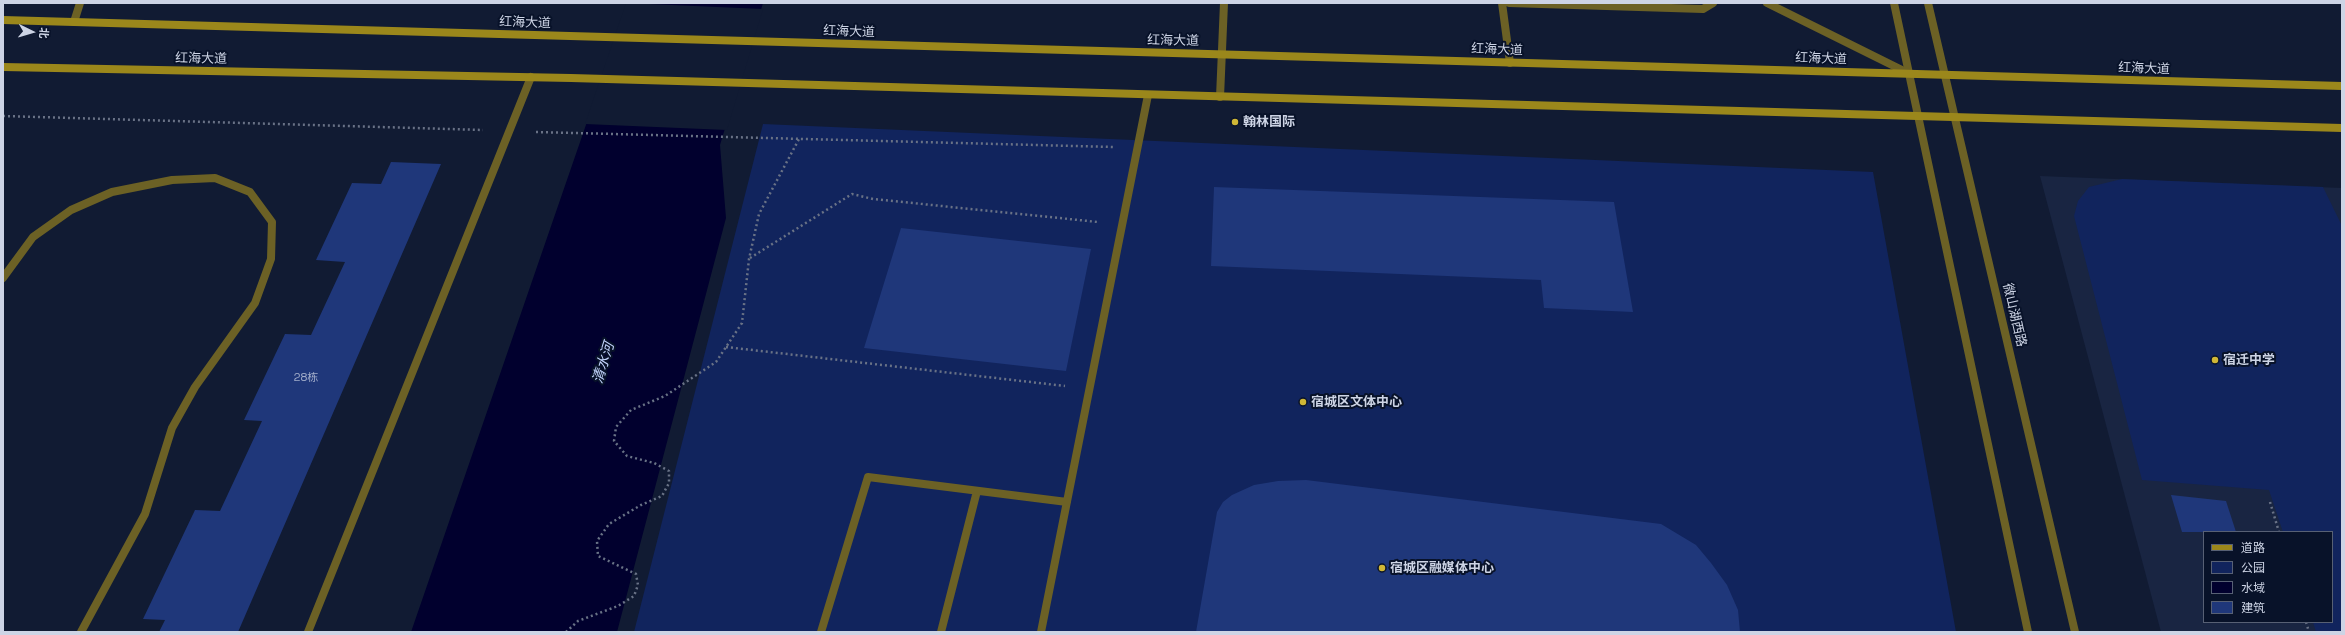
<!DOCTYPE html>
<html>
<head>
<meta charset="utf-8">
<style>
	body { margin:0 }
	#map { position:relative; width:2345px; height:635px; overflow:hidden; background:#111b33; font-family:"Space Grotesk","Noto Sans SC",sans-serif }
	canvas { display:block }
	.frame { position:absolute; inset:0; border:4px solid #cdd4e5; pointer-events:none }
	.legend { position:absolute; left:2203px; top:531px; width:130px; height:92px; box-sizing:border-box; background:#081229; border:1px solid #576074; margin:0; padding:5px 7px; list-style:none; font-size:12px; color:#cdd4e5 }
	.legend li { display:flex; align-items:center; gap:8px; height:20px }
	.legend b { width:20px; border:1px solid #576074 }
	.north { position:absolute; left:12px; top:12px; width:40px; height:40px; -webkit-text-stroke:3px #081229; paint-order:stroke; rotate:95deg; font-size:11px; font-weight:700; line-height:16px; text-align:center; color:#cdd4e5 }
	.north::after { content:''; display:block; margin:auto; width:14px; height:18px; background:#cdd4e5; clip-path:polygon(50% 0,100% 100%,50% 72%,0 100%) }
</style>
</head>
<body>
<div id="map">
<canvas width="2345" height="635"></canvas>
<div class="frame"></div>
<ul class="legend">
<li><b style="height:5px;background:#9b871b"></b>道路</li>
<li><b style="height:11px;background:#11245d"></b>公园</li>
<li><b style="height:11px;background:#01002e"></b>水域</li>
<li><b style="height:11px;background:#1f377a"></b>建筑</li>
</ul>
<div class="north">北</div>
</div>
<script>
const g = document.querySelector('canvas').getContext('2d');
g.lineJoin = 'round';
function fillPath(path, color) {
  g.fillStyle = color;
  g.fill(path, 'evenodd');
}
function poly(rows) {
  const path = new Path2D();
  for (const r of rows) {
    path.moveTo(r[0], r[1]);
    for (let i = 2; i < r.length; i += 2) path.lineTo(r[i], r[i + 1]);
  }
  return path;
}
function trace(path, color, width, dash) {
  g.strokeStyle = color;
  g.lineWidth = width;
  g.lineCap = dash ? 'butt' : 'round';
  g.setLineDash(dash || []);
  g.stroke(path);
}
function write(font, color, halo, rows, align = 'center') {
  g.font = font + ' "Space Grotesk","Noto Sans SC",sans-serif';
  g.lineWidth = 4;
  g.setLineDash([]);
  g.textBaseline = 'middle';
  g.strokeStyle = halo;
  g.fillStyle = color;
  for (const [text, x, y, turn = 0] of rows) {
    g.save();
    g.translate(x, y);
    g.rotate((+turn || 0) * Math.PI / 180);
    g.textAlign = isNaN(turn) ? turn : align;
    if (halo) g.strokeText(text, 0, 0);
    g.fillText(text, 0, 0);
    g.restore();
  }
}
fillPath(poly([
	[2040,176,2342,188,2342,632,2161,632],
	[2204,532,2332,532,2332,622,2204,622]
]), '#192542');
fillPath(poly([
	[763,124,1873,172,1956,632,634,632],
	[2122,179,2323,187,2342,226,2342,632,2316,632,2313,622,2332,622,2332,532,2283,532,2269,490,2142,480,2074,216,2078,201,2089,187]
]), '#11245d');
fillPath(poly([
	[628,3,763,3,720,145,726,218,617,632,411,632]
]), '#01002e');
fillPath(poly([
	[626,3,763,9,727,130,585,124]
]), '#111b33');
fillPath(poly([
	[391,162,441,164,238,632,159,632,165,620,143,619,195,510,220,511,262,421,244,420,285,334,311,335,345,262,316,260,352,183,381,184],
	[1214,187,1614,202,1633,312,1544,308,1541,280,1211,266],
	[901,228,1091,249,1066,371,864,348],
	[1306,480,1661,524,1696,545,1711,563,1727,585,1738,610,1740,632,1196,632,1217,512,1223,502,1232,495,1254,485,1278,481],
	[2171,495,2226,501,2236,532,2182,532]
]), '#1f377a');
trace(poly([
	[3,116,483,130],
	[536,132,1113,147],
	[750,258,852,194,873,199,1098,222],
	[726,347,1065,386],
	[2270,502,2279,532],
	[2306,622,2309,632],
	[566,632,578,621,618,606,634,596,638,585,636,574,598,556,597,541,609,524,641,505,662,496,669,483,669,471,654,463,627,456,614,441,616,427,631,410,665,396,716,362,742,323,749,259,759,214,799,139]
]), '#697286', 2.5, [2, 3]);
trace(poly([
	[1502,3,1510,63],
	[1509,3,1703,9,1713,3],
	[1767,3,1910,74],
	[74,22,80,3],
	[1220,97,1224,3],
	[3,278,33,237,71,210,112,192,172,180,215,178,250,192,272,222,271,259,255,303,195,387,172,428,145,514,81,632],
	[308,632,531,77],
	[821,632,868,477,1067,502],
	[941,632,977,491],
	[1041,632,1148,95]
]), '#6c6125', 8);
trace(poly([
	[1894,3,2028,632],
	[1928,3,2075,632]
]), '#6c6125', 8);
trace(poly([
	[3,20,2342,86],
	[3,67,571,78,2342,128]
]), '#9b871b', 8);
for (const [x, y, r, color] of [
	[1235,122,4,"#d0b736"],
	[2215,360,4,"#d0b736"],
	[1303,402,4,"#d0b736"],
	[1382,568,4,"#d0b736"]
]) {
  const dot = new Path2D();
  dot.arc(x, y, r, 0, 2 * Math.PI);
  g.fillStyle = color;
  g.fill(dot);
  trace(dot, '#081229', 1.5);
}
write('11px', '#a2adca', null, [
	["28栋",306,378]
]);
write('13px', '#cdd4e5', '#081229', [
	["红海大道",525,23,2],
	["红海大道",849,32,2],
	["红海大道",1173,41,1],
	["红海大道",1497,50,2],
	["红海大道",201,59,1],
	["红海大道",1821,59,2],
	["红海大道",2144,69,2],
	["微山湖西路",2014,315,77]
]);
write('bold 13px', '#cdd4e5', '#081229', [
	["翰林国际",1243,122],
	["宿迁中学",2223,360],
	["宿城区文体中心",1311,402],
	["宿城区融媒体中心",1390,568]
], 'left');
write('italic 14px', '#c3d5fd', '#081229', [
	["清水河",604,363,-73]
]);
</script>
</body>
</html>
